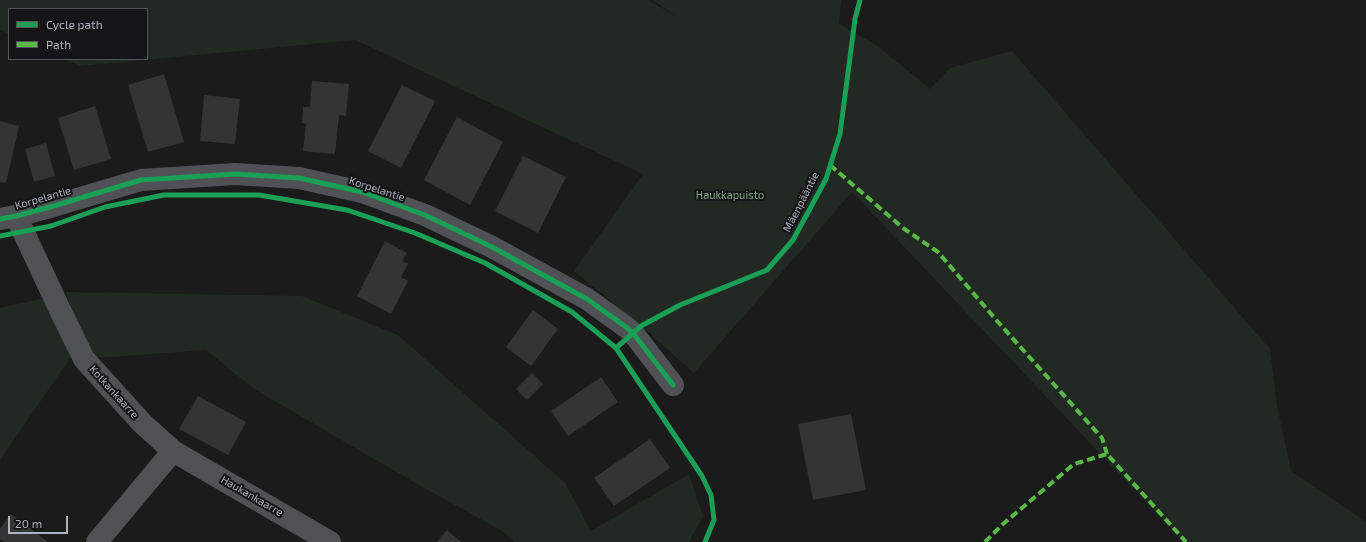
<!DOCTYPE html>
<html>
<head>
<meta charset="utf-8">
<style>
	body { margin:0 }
	#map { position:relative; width:1366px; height:542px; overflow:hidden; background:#1b1b1b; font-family:"Exo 2",sans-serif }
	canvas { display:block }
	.legend { position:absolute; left:8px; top:8px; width:140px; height:52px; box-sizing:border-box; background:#151518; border:1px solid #52545a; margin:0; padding:5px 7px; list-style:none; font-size:12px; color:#adb2bc }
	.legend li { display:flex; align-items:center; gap:8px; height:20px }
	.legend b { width:20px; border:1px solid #52545a }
	.scale { position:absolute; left:8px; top:516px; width:60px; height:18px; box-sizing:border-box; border:2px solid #adb2bc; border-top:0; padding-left:5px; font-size:12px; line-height:14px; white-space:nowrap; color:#adb2bc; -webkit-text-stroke:3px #151518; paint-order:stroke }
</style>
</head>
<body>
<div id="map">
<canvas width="1366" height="542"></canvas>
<ul class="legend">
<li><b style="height:5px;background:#1a9f57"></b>Cycle path</li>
<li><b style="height:5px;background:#58b947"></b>Path</li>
</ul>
<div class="scale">20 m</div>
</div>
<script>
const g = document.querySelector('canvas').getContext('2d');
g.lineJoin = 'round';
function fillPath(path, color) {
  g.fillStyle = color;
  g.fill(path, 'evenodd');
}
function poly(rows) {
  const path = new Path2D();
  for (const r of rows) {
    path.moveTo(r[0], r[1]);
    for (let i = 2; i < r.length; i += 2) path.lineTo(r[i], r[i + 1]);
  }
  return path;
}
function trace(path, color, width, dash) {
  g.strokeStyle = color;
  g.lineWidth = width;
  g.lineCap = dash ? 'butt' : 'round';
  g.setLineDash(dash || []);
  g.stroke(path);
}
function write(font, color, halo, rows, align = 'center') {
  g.font = font + ' "Exo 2",sans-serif';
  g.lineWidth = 4;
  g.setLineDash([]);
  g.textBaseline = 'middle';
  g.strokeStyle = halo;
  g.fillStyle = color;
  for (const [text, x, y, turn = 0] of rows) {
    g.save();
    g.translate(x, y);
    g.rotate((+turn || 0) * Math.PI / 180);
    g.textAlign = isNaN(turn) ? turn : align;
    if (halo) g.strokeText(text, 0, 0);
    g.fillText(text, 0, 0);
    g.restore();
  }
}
fillPath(poly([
	[0,0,648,0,678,17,652,0,841,0,839,24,875,44,930,89,950,68,1012,51,1270,349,1277,405,1291,471,1366,522,1366,542,1184,542,852,192,694,373,641,326,574,271,643,174,355,40,80,66,64,59,147,59,147,9,9,9,9,34,0,30],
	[66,292,302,296,398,335,565,483,591,531,689,474,703,516,689,542,514,542,504,532,417,484,254,389,206,350,84,359],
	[45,298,73,354,0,460,0,308]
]), '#212922');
fillPath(poly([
	[164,74,184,142,148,152,128,85],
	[312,81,349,84,346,116,339,115,335,154,303,151,306,124,302,123,303,107,310,107],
	[402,85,435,101,401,168,368,151],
	[204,95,240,99,235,144,200,141],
	[95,106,111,159,74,170,58,118],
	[457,117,503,142,470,205,424,180],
	[0,121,19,126,6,183,0,182],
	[46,143,55,176,34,182,25,149],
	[523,156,566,177,538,233,495,211],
	[385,241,407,253,402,261,408,264,401,277,408,281,391,314,357,296],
	[533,310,558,329,531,366,506,347],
	[532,373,543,384,527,400,516,389],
	[601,377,618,402,568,436,551,411],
	[198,396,246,422,228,455,179,429],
	[851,414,866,490,813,500,798,424],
	[650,439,670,468,614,506,594,478],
	[11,514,48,542,4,542,0,539,0,529],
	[447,530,461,542,437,542]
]), '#343435');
trace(poly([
	[16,216,61,312,84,359,142,423,173,451,330,542],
	[0,219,16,216,50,207,141,180,235,174,299,178,362,192,425,215,492,247,587,299,626,327,633,333,673,385],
	[97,542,173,451]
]), '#4f5154', 22);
trace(poly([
	[830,165,903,228,938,252,998,322,1102,438,1107,454],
	[985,542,1003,524,1074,464,1107,454,1186,542]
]), '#58b947', 4, [8, 4]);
trace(poly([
	[0,219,16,216,50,207,141,180,235,174,299,178,362,192,425,215,492,247,587,299,626,327,633,333,673,385],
	[0,236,51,226,105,207,164,195,259,195,347,210,415,233,485,263,572,312,616,348,702,476,711,495,714,520,705,542],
	[616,348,641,326,680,305,767,270,793,240,826,179,840,134,855,19,860,0]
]), '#1a9f57', 5);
write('11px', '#adb2bc', '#151518', [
	["Korpelantie",377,189,18],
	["Korpelantie",43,198,-16],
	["Mäenpääntie",801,202,-63],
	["Kotkankaarre",114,392,48],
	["Haukankaarre",252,496,30]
]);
write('11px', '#84a785', '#151518', [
	["Haukkapuisto",730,195]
]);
</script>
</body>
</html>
